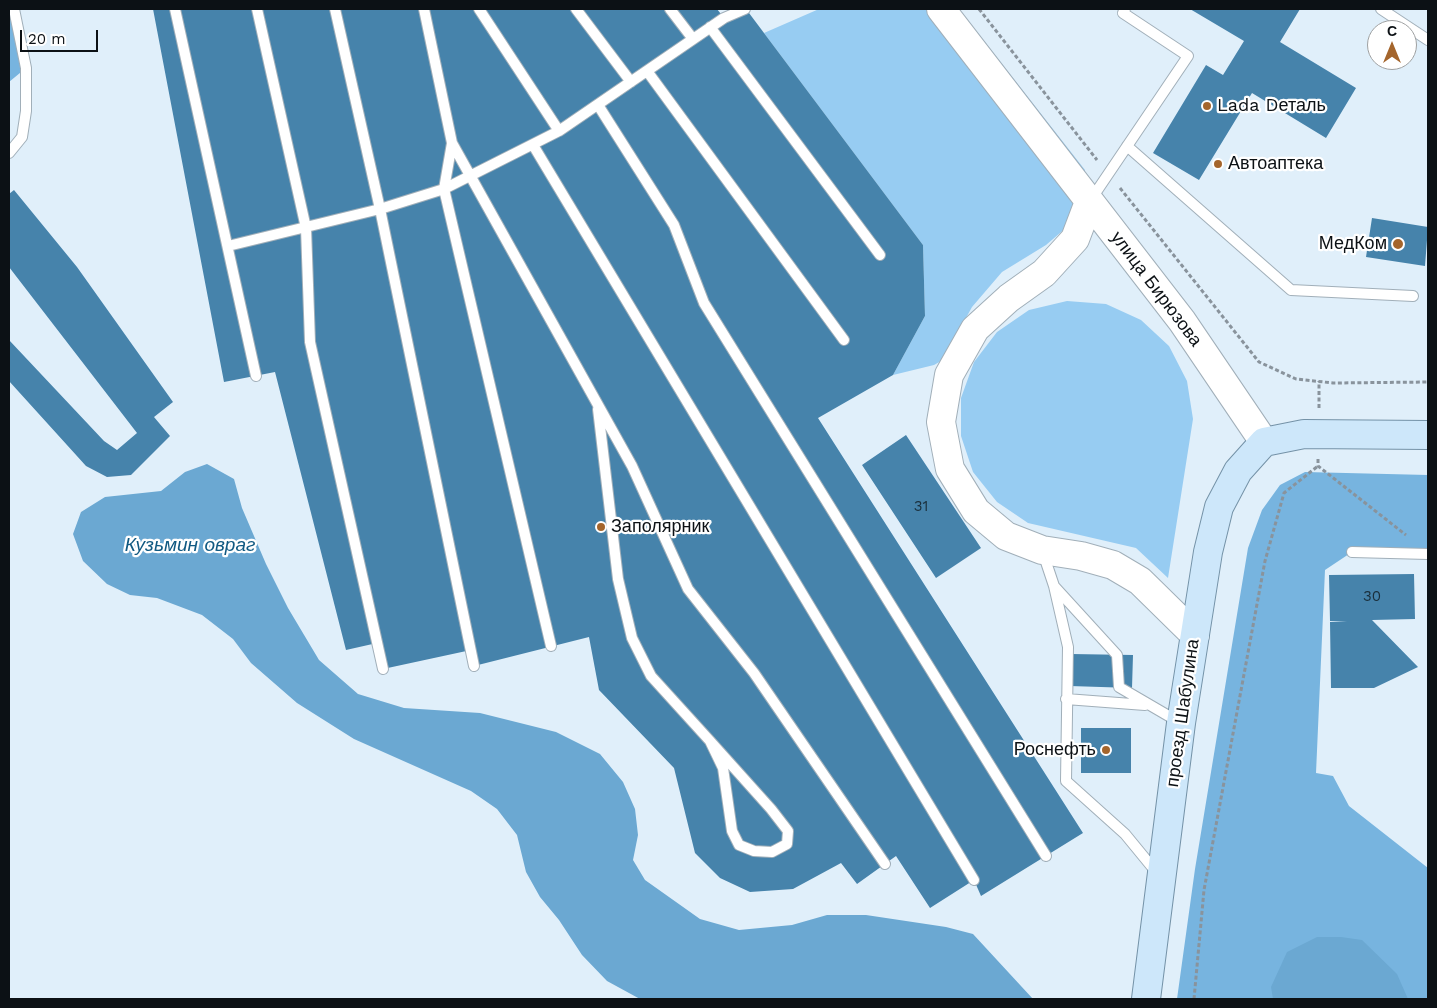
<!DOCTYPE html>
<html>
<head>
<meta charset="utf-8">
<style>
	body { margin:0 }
	#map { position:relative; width:1437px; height:1008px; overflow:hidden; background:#e0effa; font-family:"Work Sans",sans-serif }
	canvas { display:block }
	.frame { position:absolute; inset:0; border:10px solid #0c1115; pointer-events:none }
	.north { position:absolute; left:1367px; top:20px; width:50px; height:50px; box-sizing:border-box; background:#fff; border:1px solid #9ea0a1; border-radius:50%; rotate:0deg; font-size:14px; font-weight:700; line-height:20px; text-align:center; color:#0c1115 }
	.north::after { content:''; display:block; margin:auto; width:18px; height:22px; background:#a4652c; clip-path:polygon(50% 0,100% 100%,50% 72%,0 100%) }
	.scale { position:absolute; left:20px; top:30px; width:78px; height:22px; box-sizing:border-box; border:2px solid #0c1115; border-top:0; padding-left:6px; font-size:15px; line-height:18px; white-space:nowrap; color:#0c1115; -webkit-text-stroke:4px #fff; paint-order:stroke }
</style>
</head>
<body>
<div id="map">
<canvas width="1437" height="1008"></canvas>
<div class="frame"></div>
<div class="north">С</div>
<div class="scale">20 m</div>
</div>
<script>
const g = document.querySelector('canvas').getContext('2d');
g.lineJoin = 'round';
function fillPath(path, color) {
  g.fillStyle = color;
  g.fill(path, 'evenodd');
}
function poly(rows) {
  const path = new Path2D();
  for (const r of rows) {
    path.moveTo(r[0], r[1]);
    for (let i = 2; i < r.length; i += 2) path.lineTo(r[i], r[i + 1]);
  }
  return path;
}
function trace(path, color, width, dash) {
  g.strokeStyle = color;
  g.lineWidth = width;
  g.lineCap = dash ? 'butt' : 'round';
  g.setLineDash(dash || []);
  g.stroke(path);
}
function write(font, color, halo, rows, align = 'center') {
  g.font = font + ' "Work Sans",sans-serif';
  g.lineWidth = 4.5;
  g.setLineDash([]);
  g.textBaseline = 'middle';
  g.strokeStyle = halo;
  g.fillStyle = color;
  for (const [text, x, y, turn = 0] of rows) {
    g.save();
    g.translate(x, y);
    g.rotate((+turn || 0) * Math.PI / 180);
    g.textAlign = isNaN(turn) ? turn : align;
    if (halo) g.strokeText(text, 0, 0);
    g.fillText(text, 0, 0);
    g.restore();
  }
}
fillPath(poly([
	[819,9,959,9,1085,170,1085,199,1074,221,1046,245,1002,272,972,307,955,338,950,356,934,365,893,375,925,316,923,245,764,33],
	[1067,301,1106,304,1141,320,1169,346,1187,381,1193,419,1168,578,1136,548,1028,523,997,502,973,472,961,436,961,398,974,362,997,332,1029,310]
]), '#97ccf2');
fillPath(poly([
	[9,9,14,9,26,68,9,82],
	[1305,472,1428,475,1428,554,1352,552,1325,570,1316,773,1333,776,1349,806,1428,868,1428,999,1177,999,1195,869,1248,548,1262,510,1280,485]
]), '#77b4df');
fillPath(poly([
	[207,464,234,479,242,508,266,564,288,608,319,660,358,694,404,708,480,713,556,732,600,754,623,782,635,809,638,835,633,860,645,880,700,919,739,930,792,925,827,915,866,915,946,927,973,934,1033,999,640,999,607,981,582,955,559,920,540,897,526,872,517,835,497,809,471,791,354,739,297,703,251,663,233,639,202,615,157,598,130,595,107,584,83,561,73,534,81,512,105,497,161,491,185,472],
	[1317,937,1341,937,1362,940,1397,974,1408,999,1273,999,1271,987,1287,952]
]), '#6ba8d2');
fillPath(poly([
	[153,9,717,9,724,18,746,9,923,245,925,316,893,375,818,418,1083,833,981,896,974,880,930,908,896,856,857,884,841,863,793,889,750,892,720,878,695,853,674,768,599,690,589,637,474,666,471,650,383,669,377,643,346,650,275,372,224,382],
	[1190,9,1300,9,1280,42,1356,88,1326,138,1252,93,1199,180,1153,153,1206,65,1223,75,1244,41],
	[14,190,77,267,173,402,154,417,170,436,131,475,107,477,86,466,9,381,9,340,104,441,117,450,137,433,9,267,9,194],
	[1372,218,1428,227,1425,266,1366,257],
	[906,435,981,548,936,578,862,465],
	[1414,574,1415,619,1372,620,1418,667,1374,688,1331,688,1330,622,1347,621,1330,621,1329,575],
	[1071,654,1133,655,1132,688,1070,686],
	[1081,728,1131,728,1131,773,1081,773]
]), '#4683ab');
const service = poly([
	[175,9,256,376],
	[257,9,306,228,310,342,383,669],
	[335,9,380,209,474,666],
	[424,9,452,143,444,189,551,646],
	[479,9,559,131],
	[576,9,631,82],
	[670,9,693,39],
	[1381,9,1428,40],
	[710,27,880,255],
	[647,71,844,340],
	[598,105,674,225,704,303,1046,856],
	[452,143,632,466,688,589,754,673,885,864],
	[533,145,974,880],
	[1127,146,1291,290,1413,296],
	[9,153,22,137,26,111,26,68,14,9],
	[1090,201,1188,56,1123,13,1125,9],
	[228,246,380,209,444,189,559,131,724,18,745,9],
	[598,409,618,579,632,638,651,676,710,741,771,809,788,831,787,844,772,852,754,851,739,845,732,831,723,768,710,741],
	[1352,552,1428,554],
	[1043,553,1054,586,1117,655,1119,687,1179,722],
	[1054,586,1068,647,1066,781,1125,834,1157,873],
	[1066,699,1145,705]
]);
const secondary = poly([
	[941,9,1182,321,1264,442],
	[1089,202,1075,239,1044,273,1009,298,975,329,949,375,941,422,950,469,976,511,1006,536,1042,550,1081,556,1113,565,1140,581,1195,635]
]);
const primary = poly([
	[1146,999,1181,723,1208,552,1219,507,1238,471,1264,442,1304,434,1428,435]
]);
trace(service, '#a1afb9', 12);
trace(secondary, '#a1afb9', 30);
trace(primary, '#7492a7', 30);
trace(poly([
	[979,9,1097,160],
	[1120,188,1259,362,1296,379,1333,383,1428,382],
	[1319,408,1319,381],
	[1318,459,1318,466,1406,535],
	[1194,999,1204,890,1265,561,1284,493,1318,466]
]), '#89939c', 3, [4, 2.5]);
trace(service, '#fff', 10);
trace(secondary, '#fff', 28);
trace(primary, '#cde7fa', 28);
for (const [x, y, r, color] of [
	[1207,106,5,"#a4652c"],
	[1218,164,5,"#a4652c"],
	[1398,244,6,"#a4652c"],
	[601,527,5,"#a4652c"],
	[1106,750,5,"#a4652c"]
]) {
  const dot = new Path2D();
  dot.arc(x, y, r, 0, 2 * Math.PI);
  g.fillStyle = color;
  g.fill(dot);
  trace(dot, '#fff', 2);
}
write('15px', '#1a2e3a', null, [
	["31",921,507],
	["30",1372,597]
]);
write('18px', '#0c1115', '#fff', [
	["Lada Dеталь",1217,106],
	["Автоаптека",1228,164],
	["МедКом",1387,244,"right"],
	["Заполярник",611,527],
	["Роснефть",1096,750,"right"]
], 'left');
write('18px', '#0c1115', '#fff', [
	["улица Бирюзова",1156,289,53],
	["проезд Шабулина",1183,713,-82]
]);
write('italic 19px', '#105982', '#fff', [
	["Кузьмин овраг",190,545]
]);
</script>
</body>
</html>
